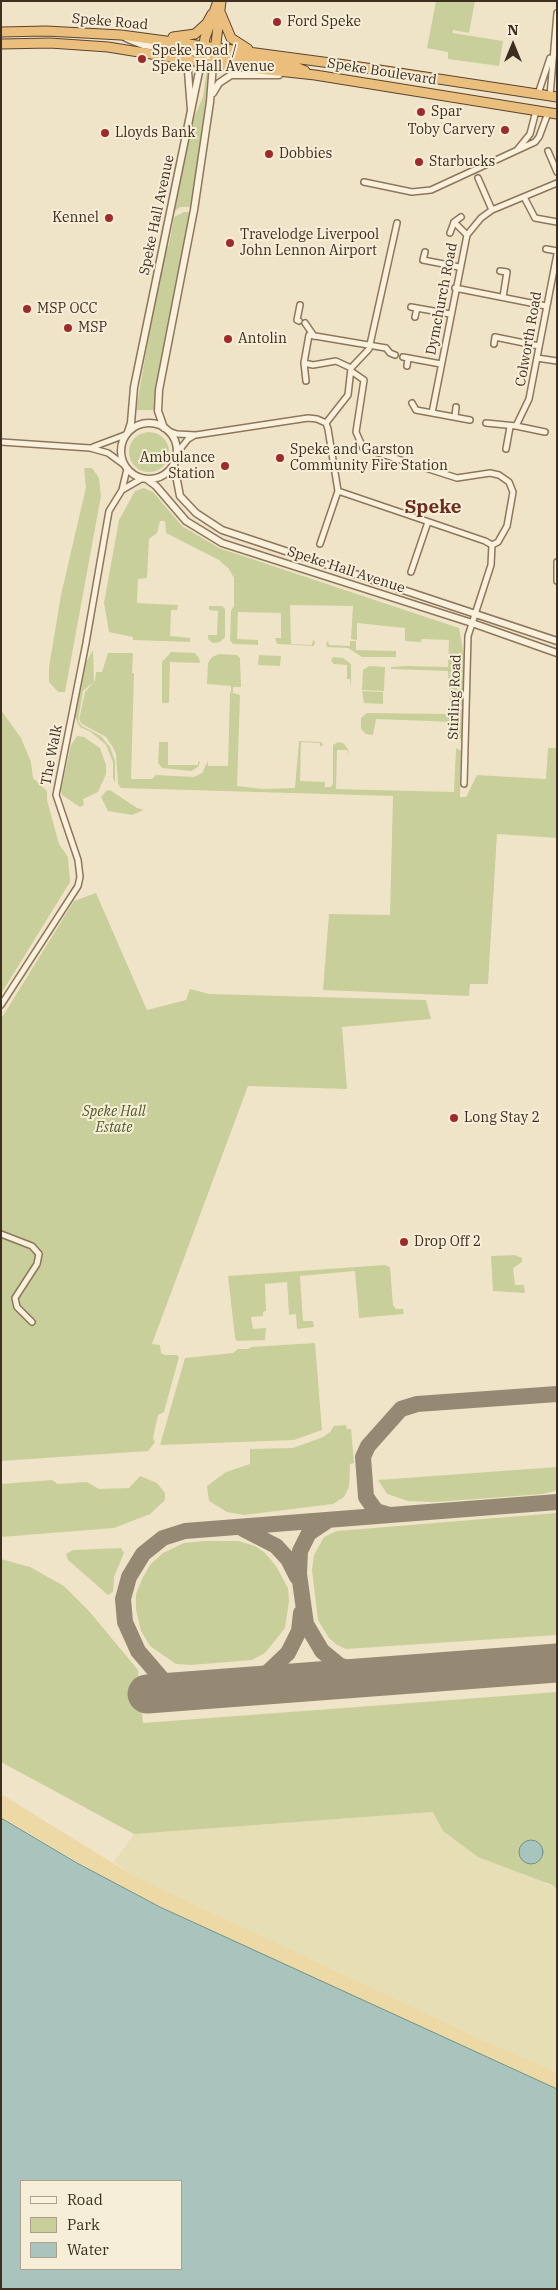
<!DOCTYPE html>
<html>
<head>
<meta charset="utf-8">
<style>
	body { margin:0 }
	#map { position:relative; width:558px; height:2290px; overflow:hidden; background:#f0e4c8; font-family:"IBM Plex Serif",serif }
	canvas { display:block }
	.frame { position:absolute; inset:0; border:2px solid #3d2e20; pointer-events:none }
	.legend { position:absolute; left:20px; top:2180px; width:162px; height:90px; box-sizing:border-box; background:#f7eed8; border:1px solid #ada18e; margin:0; padding:6px 9px; list-style:none; font-size:15px; color:#3d2e20 }
	.legend li { display:flex; align-items:center; gap:10px; height:25px }
	.legend b { width:25px; border:1px solid #ada18e }
	.north { position:absolute; left:488px; top:20px; width:50px; height:50px; -webkit-text-stroke:4px #f7eed8; paint-order:stroke; rotate:0deg; font-size:14px; font-weight:700; line-height:20px; text-align:center; color:#3d2e20 }
	.north::after { content:''; display:block; margin:auto; width:18px; height:22px; background:#3d2e20; clip-path:polygon(50% 0,100% 100%,50% 72%,0 100%) }
</style>
</head>
<body>
<div id="map">
<canvas width="558" height="2290"></canvas>
<div class="frame"></div>
<ul class="legend">
<li><b style="height:6px;background:#faf1dc"></b>Road</li>
<li><b style="height:14px;background:#c9cf9b"></b>Park</li>
<li><b style="height:14px;background:#a9c4bc"></b>Water</li>
</ul>
<div class="north">N</div>
</div>
<script>
const g = document.querySelector('canvas').getContext('2d');
g.lineJoin = 'round';
function fillPath(path, color) {
  g.fillStyle = color;
  g.fill(path, 'evenodd');
}
function poly(rows) {
  const path = new Path2D();
  for (const r of rows) {
    if (r.length === 3) {
      path.moveTo(r[0] + r[2], r[1]);
      path.arc(r[0], r[1], r[2], 0, 2 * Math.PI);
      continue;
    }
    path.moveTo(r[0], r[1]);
    for (let i = 2; i < r.length; i += 2) path.lineTo(r[i], r[i + 1]);
  }
  return path;
}
function trace(path, color, width, dash) {
  g.strokeStyle = color;
  g.lineWidth = width;
  g.lineCap = dash ? 'butt' : 'round';
  g.setLineDash(dash || []);
  g.stroke(path);
}
function write(font, color, halo, rows, align = 'center') {
  g.font = font + ' "IBM Plex Serif",serif';
  g.lineWidth = 4;
  g.setLineDash([]);
  g.textBaseline = 'middle';
  g.strokeStyle = halo;
  g.fillStyle = color;
  for (const [text, x, y, turn = 0] of rows) {
    g.save();
    g.translate(x, y);
    g.rotate((+turn || 0) * Math.PI / 180);
    g.textAlign = isNaN(turn) ? turn : align;
    if (halo) g.strokeText(text, 0, 0);
    g.fillText(text, 0, 0);
    g.restore();
  }
}
fillPath(poly([
	[434,1812,443,1831,557,1889,557,2072,498,2047,134,1876,114,1862,134,1834]
]), '#e6deb5');
fillPath(poly([
	[436,1,475,1,469,33,453,30,452,33,503,41,499,66,448,59,448,52,427,48],
	[207,69,210,69,191,207,180,207,173,213,188,131,203,97],
	[184,212,190,212,154,410,136,410,163,255,169,244,174,217],
	[149,452,20],
	[84,468,92,468,99,478,101,496,65,692,58,692,49,682,49,667,61,595,86,487],
	[144,488,153,492,182,526,219,548,459,628,465,661,464,707,450,704,448,671,391,669,391,667,407,666,448,667,449,640,422,639,421,642,405,641,405,628,357,623,357,640,351,639,353,606,290,605,291,644,312,645,313,640,315,642,314,646,277,644,275,638,281,638,281,613,238,612,237,639,258,640,258,645,233,644,230,640,231,611,234,606,234,578,229,569,219,560,166,533,165,521,160,521,157,533,149,539,147,578,138,579,137,603,178,605,177,610,171,610,170,636,190,638,190,642,133,640,133,637,109,632,104,603,119,520,135,491],
	[209,606,222,606,225,609,225,637,220,642,213,643,208,639,208,635,217,635,218,611,209,610],
	[328,641,329,645,350,646,350,641,356,641,356,650,396,651,396,657,362,657,348,648,327,647,326,643],
	[93,650,94,682,83,691,78,721,82,726,101,736,110,747,115,761,115,783,113,778,113,762,106,745,91,732,80,727,75,717,85,664],
	[171,652,195,653,199,658,200,663,170,662,169,703,162,703,162,662],
	[108,653,133,653,132,673,134,673,131,779,152,779,156,775,194,777,202,773,208,761,208,766,228,766,230,692,240,695,237,786,262,789,295,788,299,741,321,742,323,745,320,747,320,743,301,742,300,781,325,782,325,787,331,787,333,783,333,745,338,742,343,743,348,749,349,755,347,750,337,750,336,789,454,792,456,748,461,751,460,797,466,797,477,775,546,779,548,748,557,748,557,838,497,834,488,984,470,984,469,996,323,990,329,914,390,915,393,796,121,788,118,784,116,754,112,746,106,737,82,724,79,720,85,692,95,681,96,672,102,672],
	[219,654,237,655,240,658,241,687,233,687,233,692,231,692,231,686,207,684,208,663,212,657],
	[259,655,281,656,280,666,258,665],
	[333,657,343,658,351,664,351,690,350,679,347,679,347,665,334,664,331,661],
	[369,666,385,667,384,691,362,690,363,670],
	[362,691,383,692,383,704,364,703],
	[450,706,463,709,462,737,459,741,455,740,455,722,376,719,373,735,366,734,361,729,361,718,367,713,449,714],
	[1,710,21,738,31,762,33,778,47,791,47,800,59,844,68,857,70,882,1,994],
	[77,736,84,737,100,748,106,765,106,774,98,792,83,799,84,805,80,807,62,795,61,790,71,745],
	[159,742,168,742,168,765,198,765,198,761,200,762,198,767,191,771,162,768,158,763],
	[110,790,137,808,144,810,132,815,108,811,101,797,106,791],
	[96,893,147,1010,186,1000,190,989,209,994,426,1000,431,1019,342,1027,347,1089,248,1086,152,1344,160,1345,161,1353,165,1355,177,1355,179,1357,164,1412,158,1415,153,1438,155,1442,148,1451,1,1461,1,1019,74,901],
	[515,1255,522,1258,522,1262,513,1268,515,1285,524,1285,525,1293,493,1291,491,1256],
	[385,1265,390,1267,393,1305,396,1309,403,1309,404,1314,359,1318,355,1271,300,1276,303,1321,313,1321,314,1327,297,1329,296,1314,289,1315,287,1282,265,1284,266,1311,263,1312,263,1316,251,1317,253,1329,266,1328,265,1340,237,1341,235,1338,228,1276],
	[315,1343,322,1430,294,1440,160,1445,185,1358,233,1353,238,1349,248,1349,252,1347],
	[346,1425,347,1429,351,1429,354,1463,350,1464,349,1487,344,1497,333,1504,244,1515,227,1512,209,1501,207,1486,226,1472,250,1464,250,1449,293,1448,323,1437,330,1432,334,1426],
	[557,1467,557,1490,543,1494,436,1502,408,1501,387,1494,378,1480],
	[140,1476,157,1483,165,1493,165,1500,150,1514,114,1528,1,1537,1,1484,52,1480,58,1484,87,1482,99,1489,129,1488],
	[557,1513,557,1635,346,1649,337,1645,329,1638,318,1620,312,1570,314,1555,324,1537,337,1531],
	[204,1541,238,1541,255,1546,265,1553,276,1566,288,1588,289,1601,285,1628,265,1653,252,1660,191,1665,176,1664,150,1646,141,1631,136,1610,136,1594,142,1579,150,1565,163,1553,184,1543],
	[121,1548,124,1553,114,1577,113,1592,108,1595,68,1560,66,1554,73,1550],
	[1,1559,30,1567,64,1586,89,1611,138,1670,143,1723,557,1692,557,1889,552,1885,478,1857,443,1831,433,1812,134,1834,1,1762]
]), '#c9cf9b');
fillPath(poly([
	[1,1794,134,1876,498,2047,557,2072,557,2089,283,1965,120,1887,1,1817]
]), '#ecd9a5');
const water = poly([
	[1,1818,77,1863,160,1907,557,2089,557,2289,1,2289,1,1818],
	[21,2181,181,2181,181,2269,21,2269,21,2181],
	[531,1852,12]
]);
fillPath(water, '#a9c4bc');
trace(water, '#6f938a', 1);
trace(poly([
	[389,1515,376,1511,366,1497,363,1457,368,1446,401,1409,417,1404,557,1394],
	[327,1521,309,1533,300,1551,299,1574,306,1624,322,1651,339,1665,360,1673,391,1676],
	[243,1529,276,1546,288,1559,297,1577],
	[249,1686,267,1673,288,1653,299,1631,301,1613],
	[198,1691,178,1689,163,1680,138,1651,125,1622,123,1599,129,1577,143,1554,163,1538,185,1531,557,1502]
]), '#968974', 16);
trace(poly([
	[147,1694,557,1663]
]), '#968974', 39);
const minor = poly([
	[538,94,550,58],
	[550,96,557,13],
	[517,150,530,134,536,111],
	[548,151,557,172],
	[478,178,492,210],
	[364,182,412,192,431,190,535,142,539,137,548,113],
	[524,197,535,218,557,222],
	[454,222,461,217],
	[450,233,454,222,467,235],
	[546,249,557,251],
	[425,252,423,260,459,267],
	[500,271,507,272,503,297],
	[455,288,546,306],
	[411,307,450,314],
	[415,317,417,308],
	[299,321,297,320,300,305],
	[305,323,314,336],
	[494,344,495,337,539,346],
	[403,357,441,364],
	[537,358,557,361],
	[304,363,306,381],
	[407,366,408,358],
	[351,368,336,361,313,365,304,363,309,335,386,348,390,353,395,355],
	[351,371,364,380,356,432,363,448,457,478,490,473,499,475,509,482,513,492,507,526,498,542,492,545],
	[412,403,416,410,470,420],
	[432,413,467,235,481,218,492,210,557,183],
	[455,417,456,407],
	[326,423,348,395,351,368,369,349,397,223],
	[486,423,516,426,545,432],
	[516,426,529,399,557,254],
	[168,431,177,434,196,435,308,418,317,419,326,423,328,429,338,491,485,541,492,545,491,565,468,636,464,784],
	[1,442,90,448,108,453,123,464],
	[93,447,125,435],
	[506,449,510,427],
	[177,453,188,439,195,435],
	[122,490,141,479],
	[320,544,338,491],
	[557,562,557,581],
	[411,572,428,522],
	[1,1005,78,886,80,877,78,860,56,795,86,643,109,511,122,490,127,469],
	[1,1234,32,1246,39,1254,37,1264,15,1298,17,1307,32,1322]
]);
const tertiary = poly([
	[126,38,143,45,203,54,213,64,210,102,194,210,159,390,158,411,164,428],
	[179,59,188,71,191,110],
	[213,93,219,83,231,75,279,75],
	[149,451,28],
	[128,432,131,423,134,387,201,62],
	[174,465,180,496,196,513,222,530,557,641],
	[148,480,156,486,186,521,222,543,472,623,557,653]
]);
const trunk = poly([
	[221,14,231,38,248,49],
	[1,32,46,31,121,35,353,66,557,97],
	[173,37,195,34,207,23,212,14],
	[1,44,50,43,108,47,213,64,315,75,557,114],
	[204,46,214,56,291,65,305,71],
	[215,52,221,1],
	[201,62,205,38,218,1]
]);
trace(minor, '#8d765c', 8);
trace(tertiary, '#8d765c', 9);
trace(trunk, '#5b4430', 11);
trace(minor, '#faf1dc', 5);
trace(tertiary, '#faf1dc', 6);
trace(trunk, '#eabe7c', 9);
for (const [x, y, r, color] of [
	[277,22,5,"#9e2a2b"],
	[142,59,5,"#9e2a2b"],
	[421,112,5,"#9e2a2b"],
	[505,130,5,"#9e2a2b"],
	[105,133,5,"#9e2a2b"],
	[269,154,5,"#9e2a2b"],
	[419,162,5,"#9e2a2b"],
	[109,218,5,"#9e2a2b"],
	[230,243,5,"#9e2a2b"],
	[27,309,5,"#9e2a2b"],
	[68,328,5,"#9e2a2b"],
	[228,339,5,"#9e2a2b"],
	[280,458,5,"#9e2a2b"],
	[225,466,5,"#9e2a2b"],
	[454,1118,5,"#9e2a2b"],
	[404,1242,5,"#9e2a2b"]
]) {
  const dot = new Path2D();
  dot.arc(x, y, r, 0, 2 * Math.PI);
  g.fillStyle = color;
  g.fill(dot);
  trace(dot, '#f7eed8', 2);
}
write('14px', '#3d2e20', '#f7eed8', [
	["Speke Road",110,22,5],
	["Speke Boulevard",382,72,9],
	["Speke Hall Avenue",157,215,-78],
	["Dymchurch Road",442,299,-79],
	["Colworth Road",529,339,-80],
	["Speke Hall Avenue",346,570,18],
	["Stirling Road",455,697,-88],
	["The Walk",52,755,-79]
]);
write('14px', '#3d2e20', '#f7eed8', [
	["Ford Speke",287,22],
	["Speke Road /",152,51],
	["Speke Hall Avenue",152,67],
	["Spar",431,112],
	["Toby Carvery",495,130,"right"],
	["Lloyds Bank",115,133],
	["Dobbies",279,154],
	["Starbucks",429,162],
	["Kennel",99,218,"right"],
	["Travelodge Liverpool",240,235],
	["John Lennon Airport",240,251],
	["MSP OCC",37,309],
	["MSP",78,328],
	["Antolin",238,339],
	["Speke and Garston",290,450],
	["Community Fire Station",290,466],
	["Ambulance",215,458,"right"],
	["Station",215,474,"right"],
	["Long Stay 2",464,1118],
	["Drop Off 2",414,1242]
], 'left');
write('italic 14px', '#4d5a26', '#f7eed8', [
	["Speke Hall",114,1112],
	["Estate",114,1128]
]);
write('bold 19px', '#6b2e1e', '#f7eed8', [
	["Speke",433,508]
]);
</script>
</body>
</html>
